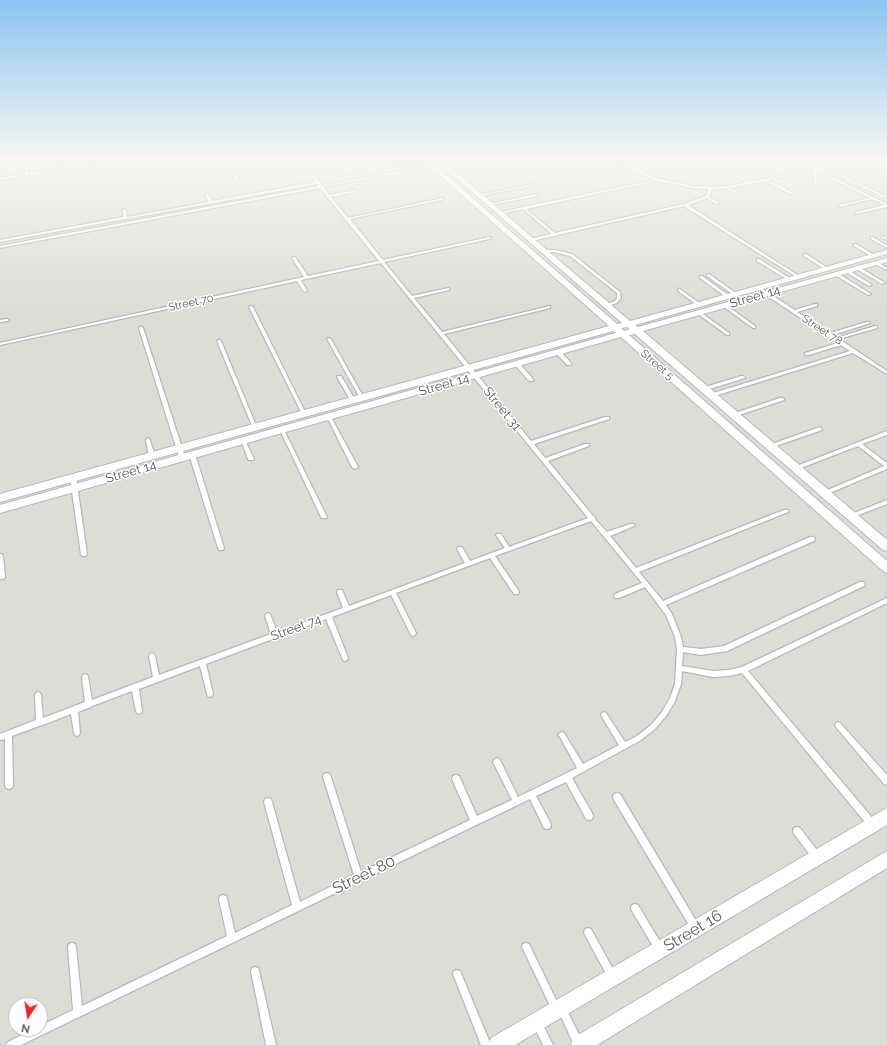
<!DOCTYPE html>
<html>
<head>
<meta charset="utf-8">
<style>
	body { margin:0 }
	#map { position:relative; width:887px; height:1045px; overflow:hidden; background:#eeeae1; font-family:Raleway,sans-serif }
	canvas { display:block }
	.north { position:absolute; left:8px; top:997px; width:40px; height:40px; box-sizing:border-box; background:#fff; border:1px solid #bdbfc1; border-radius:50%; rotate:192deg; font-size:11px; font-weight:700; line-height:16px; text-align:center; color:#5a5f63 }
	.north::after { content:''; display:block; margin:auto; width:14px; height:18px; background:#f42126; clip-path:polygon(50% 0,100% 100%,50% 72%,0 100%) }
</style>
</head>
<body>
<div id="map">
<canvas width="887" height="1045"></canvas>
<div class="north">N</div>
</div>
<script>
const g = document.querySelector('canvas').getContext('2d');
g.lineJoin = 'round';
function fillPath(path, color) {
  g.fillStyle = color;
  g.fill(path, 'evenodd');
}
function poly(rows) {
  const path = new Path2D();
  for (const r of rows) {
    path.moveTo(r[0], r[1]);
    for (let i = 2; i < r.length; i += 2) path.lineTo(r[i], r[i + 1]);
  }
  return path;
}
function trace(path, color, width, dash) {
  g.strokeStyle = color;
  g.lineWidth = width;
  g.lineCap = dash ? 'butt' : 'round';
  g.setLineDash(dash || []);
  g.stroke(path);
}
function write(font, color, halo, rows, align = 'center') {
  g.font = font + ' Raleway,sans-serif';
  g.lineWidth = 3;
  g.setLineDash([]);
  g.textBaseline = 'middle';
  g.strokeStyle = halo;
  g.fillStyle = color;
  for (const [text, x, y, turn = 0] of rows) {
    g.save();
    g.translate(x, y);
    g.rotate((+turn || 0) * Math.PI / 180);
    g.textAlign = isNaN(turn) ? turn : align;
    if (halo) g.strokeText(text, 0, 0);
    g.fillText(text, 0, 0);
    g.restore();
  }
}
fillPath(poly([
	[0,161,887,161,887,1045,0,1045],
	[16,1005,40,1005,40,1029,16,1029]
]), '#dedcd6');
const service = poly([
	[25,161,27,161,28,173,103,161,109,161,0,180,0,178,25,174,25,161],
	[225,161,227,161,239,179,238,180,236,180,225,161],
	[299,161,301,161,319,182,370,172,360,161,363,161,373,172,432,161,437,161,320,183,322,186,443,163,448,161,451,161,444,165,323,187,329,195,355,190,355,192,331,197,348,218,443,198,443,200,442,200,350,219,383,260,490,237,491,238,489,239,384,262,412,296,449,288,449,290,414,298,442,332,550,306,550,308,444,334,531,441,605,417,609,417,609,419,534,444,545,458,585,444,589,444,589,446,548,461,593,516,595,517,595,519,607,532,630,524,634,524,635,525,634,526,610,536,636,568,784,510,788,510,789,511,788,512,639,572,663,601,810,537,814,537,815,539,814,541,666,605,672,614,681,637,683,647,701,649,724,646,860,582,864,582,865,584,864,586,727,651,701,655,683,652,682,666,713,671,729,670,742,667,887,598,887,603,748,671,875,821,876,824,875,827,872,828,869,827,742,673,729,676,713,677,682,671,681,684,675,701,666,716,655,729,641,740,572,778,592,813,593,816,592,819,589,820,586,819,566,782,536,796,550,822,551,825,550,828,547,829,544,828,530,799,21,1045,6,1045,8,1042,34,1029,40,1029,40,1026,73,1010,68,947,69,944,72,943,75,944,76,947,82,1006,227,936,219,899,220,896,223,895,226,896,227,899,235,933,292,905,264,802,265,799,268,798,271,799,272,802,300,902,354,875,323,777,324,774,327,773,330,774,331,777,361,872,470,820,452,779,453,776,456,775,459,776,477,816,512,800,493,762,494,760,497,758,500,760,518,797,577,768,560,737,558,735,560,733,562,732,564,733,583,764,619,745,602,717,601,715,602,713,604,712,606,713,625,742,637,736,651,725,662,712,670,698,675,684,677,649,675,637,666,615,645,587,619,598,615,598,614,596,615,594,642,583,591,521,495,556,518,590,519,592,518,594,514,594,490,558,396,593,416,633,415,635,413,636,411,635,391,595,332,617,348,658,347,660,345,661,343,660,326,619,206,664,213,694,212,696,210,697,208,696,207,694,200,666,139,689,142,711,141,713,139,714,137,713,136,711,132,691,92,706,89,708,88,708,78,712,80,733,79,735,77,736,75,735,74,733,71,714,40,726,39,726,12,736,13,785,12,788,9,789,6,788,5,785,5,739,0,740,0,734,36,720,35,695,36,693,38,692,40,693,41,695,43,718,85,702,82,677,83,675,85,674,87,675,88,677,92,700,153,677,149,656,150,654,152,653,154,654,155,656,159,675,271,634,265,616,266,614,268,613,270,614,277,632,343,608,337,592,338,590,342,590,349,606,465,563,457,549,458,547,462,547,470,561,505,548,496,535,497,534,501,534,509,547,588,518,381,263,301,280,307,291,305,292,303,291,297,281,0,345,0,343,304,277,292,258,294,257,295,257,308,276,379,261,320,188,0,248,0,246,319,186,317,184,0,242,0,240,124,217,122,210,124,209,126,210,127,217,209,202,205,195,207,194,208,194,212,201,316,182,299,161],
	[622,161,625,161,636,168,653,164,653,166,639,169,658,179,693,186,711,187,731,186,748,182,736,176,735,175,737,174,751,182,811,169,796,161,799,161,814,168,821,167,810,161,813,161,816,162,827,161,818,163,887,197,887,199,823,168,817,169,887,204,887,207,856,214,856,212,885,205,872,199,839,207,839,205,870,198,816,171,817,183,814,184,813,170,768,180,792,192,792,194,790,194,765,181,729,188,738,192,739,193,737,194,725,188,712,189,709,197,718,202,718,204,716,204,707,198,688,205,799,276,800,277,798,278,684,206,531,241,530,241,530,239,552,234,523,209,500,214,498,213,523,207,654,180,634,170,631,167,480,196,478,195,629,166,622,161],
	[657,181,693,188,709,189,706,196,684,204,555,233,526,209,657,181],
	[537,194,538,194,538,196,490,205,488,204,537,194],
	[882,236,887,238,887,240,882,238,882,236],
	[871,237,873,237,887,246,887,248,871,239,871,237],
	[854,244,856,244,876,256,873,257,854,246,854,244],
	[544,250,555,250,572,254,620,292,621,298,617,303,608,306,606,306,606,304,615,301,617,298,617,293,570,256,555,252,544,252,544,250],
	[804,254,806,254,829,269,826,270,804,256,804,254],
	[757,259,759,259,791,279,788,280,757,261,757,259],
	[875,262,877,262,887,268,887,270,875,264,875,262],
	[857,267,859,267,885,283,882,284,857,269,857,267],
	[846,270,848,270,872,285,869,286,846,272,846,270],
	[835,273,837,273,871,294,868,295,835,275,835,273],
	[707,274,709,274,737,294,734,295,707,276,707,274],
	[700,276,702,276,728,295,728,297,726,297,700,278,700,276],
	[757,287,759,287,795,310,815,304,817,304,817,306,797,312,830,333,867,322,869,322,870,323,833,335,836,338,875,326,877,326,877,328,839,339,887,371,887,374,853,353,714,396,710,396,710,394,850,351,841,345,809,355,805,355,805,353,838,343,757,289,757,287],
	[678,289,680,289,699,303,699,305,697,305,678,291,678,289],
	[724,305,726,305,755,326,755,328,753,328,724,307,724,305],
	[250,306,253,307,306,414,306,415,304,416,302,414,249,307,250,306],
	[698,312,700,312,729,333,729,335,727,335,698,314,698,312],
	[7,319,9,320,8,321,0,322,0,320,7,319],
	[140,327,142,327,143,328,185,457,184,458,180,458,179,457,139,328,140,327],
	[328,338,329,338,331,339,364,398,364,399,362,399,360,398,327,339,328,338],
	[218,340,219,340,221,341,257,428,257,429,253,429,253,428,217,341,218,340],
	[556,351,560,351,571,363,571,365,567,365,556,353,556,351],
	[515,363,519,363,533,379,533,381,529,381,515,365,515,363],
	[337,376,341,376,355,400,355,401,351,401,337,377,337,376],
	[741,376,743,376,745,377,745,378,706,390,704,390,702,389,702,388,741,376],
	[780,398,782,398,784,399,784,400,736,416,732,416,732,414,780,398],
	[329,415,331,417,358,467,357,468,355,469,352,467,327,417,329,415],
	[820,427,822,429,822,430,773,447,769,447,769,445,820,427],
	[282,428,284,430,327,517,326,518,322,518,321,517,280,430,282,428],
	[887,431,887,435,862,444,887,463,887,469,827,494,825,495,822,493,823,492,884,466,858,446,798,469,796,470,793,468,794,467,887,431],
	[148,438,150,440,155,456,152,458,149,456,146,440,148,438],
	[243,438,245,440,254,459,253,460,249,460,248,459,241,440,243,438],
	[192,452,195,454,224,548,223,550,219,550,218,548,189,454,192,452],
	[73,476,76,478,87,554,86,556,82,556,81,554,70,478,73,476],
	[887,500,887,504,853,517,849,517,848,516,849,515,887,500],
	[0,554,2,554,3,556,5,577,4,579,0,579,0,554],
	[838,722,840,723,887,775,887,785,884,784,836,727,835,725,836,723,838,722],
	[617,793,620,794,698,924,699,927,698,930,695,931,692,930,614,800,613,797,614,794,617,793],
	[797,827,800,828,820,854,821,857,820,860,817,861,814,860,794,834,793,831,794,828,797,827],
	[635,904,638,905,662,945,663,948,662,951,659,952,656,951,632,911,631,908,632,905,635,904],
	[588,928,591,929,615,973,616,976,615,979,612,980,609,979,585,935,584,932,585,929,588,928],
	[526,943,529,944,559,1006,562,1005,565,1006,584,1045,574,1045,559,1012,556,1013,553,1012,522,947,523,944,526,943],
	[255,967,258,968,259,971,276,1045,266,1045,251,971,252,968,255,967],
	[457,970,460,971,491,1045,481,1045,453,974,454,971,457,970],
	[538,1019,541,1021,553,1045,543,1045,533,1024,535,1021,538,1019]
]);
const minor = poly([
	[424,161,430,161,617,324,622,323,437,161,443,161,630,321,887,250,887,254,635,325,638,327,887,258,887,262,643,331,887,540,887,551,883,550,635,334,629,335,887,561,887,573,883,571,621,337,0,513,0,505,616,333,613,331,0,502,0,494,609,326,424,161],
	[627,327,630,329,624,331,621,328,627,327],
	[887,808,887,825,515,1045,489,1045,491,1038,887,808],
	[887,851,887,868,597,1045,571,1045,573,1038,887,851]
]);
trace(service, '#b4b9bd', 2.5);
trace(minor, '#b4b9bd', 2);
fillPath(service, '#fff');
fillPath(minor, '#fff');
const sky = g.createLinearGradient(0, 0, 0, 307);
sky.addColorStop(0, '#8bc5f1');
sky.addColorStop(0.52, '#f7f6f2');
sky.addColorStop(1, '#f7f6f200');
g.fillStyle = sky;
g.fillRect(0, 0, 887, 307);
write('11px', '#5a5f63', '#fff', [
	["Street 70",191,303,-12],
	["Street 78",822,330,33],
	["Street 5",657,365,41]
]);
write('13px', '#5a5f63', '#fff', [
	["Street 14",755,297,-16],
	["Street 14",444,385,-16],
	["Street 31",502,409,51],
	["Street 14",131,472,-16],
	["Street 74",296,628,-20]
]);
write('16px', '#5a5f63', '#fff', [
	["Street 80",364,875,-26],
	["Street 16",693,931,-31]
]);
</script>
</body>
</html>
